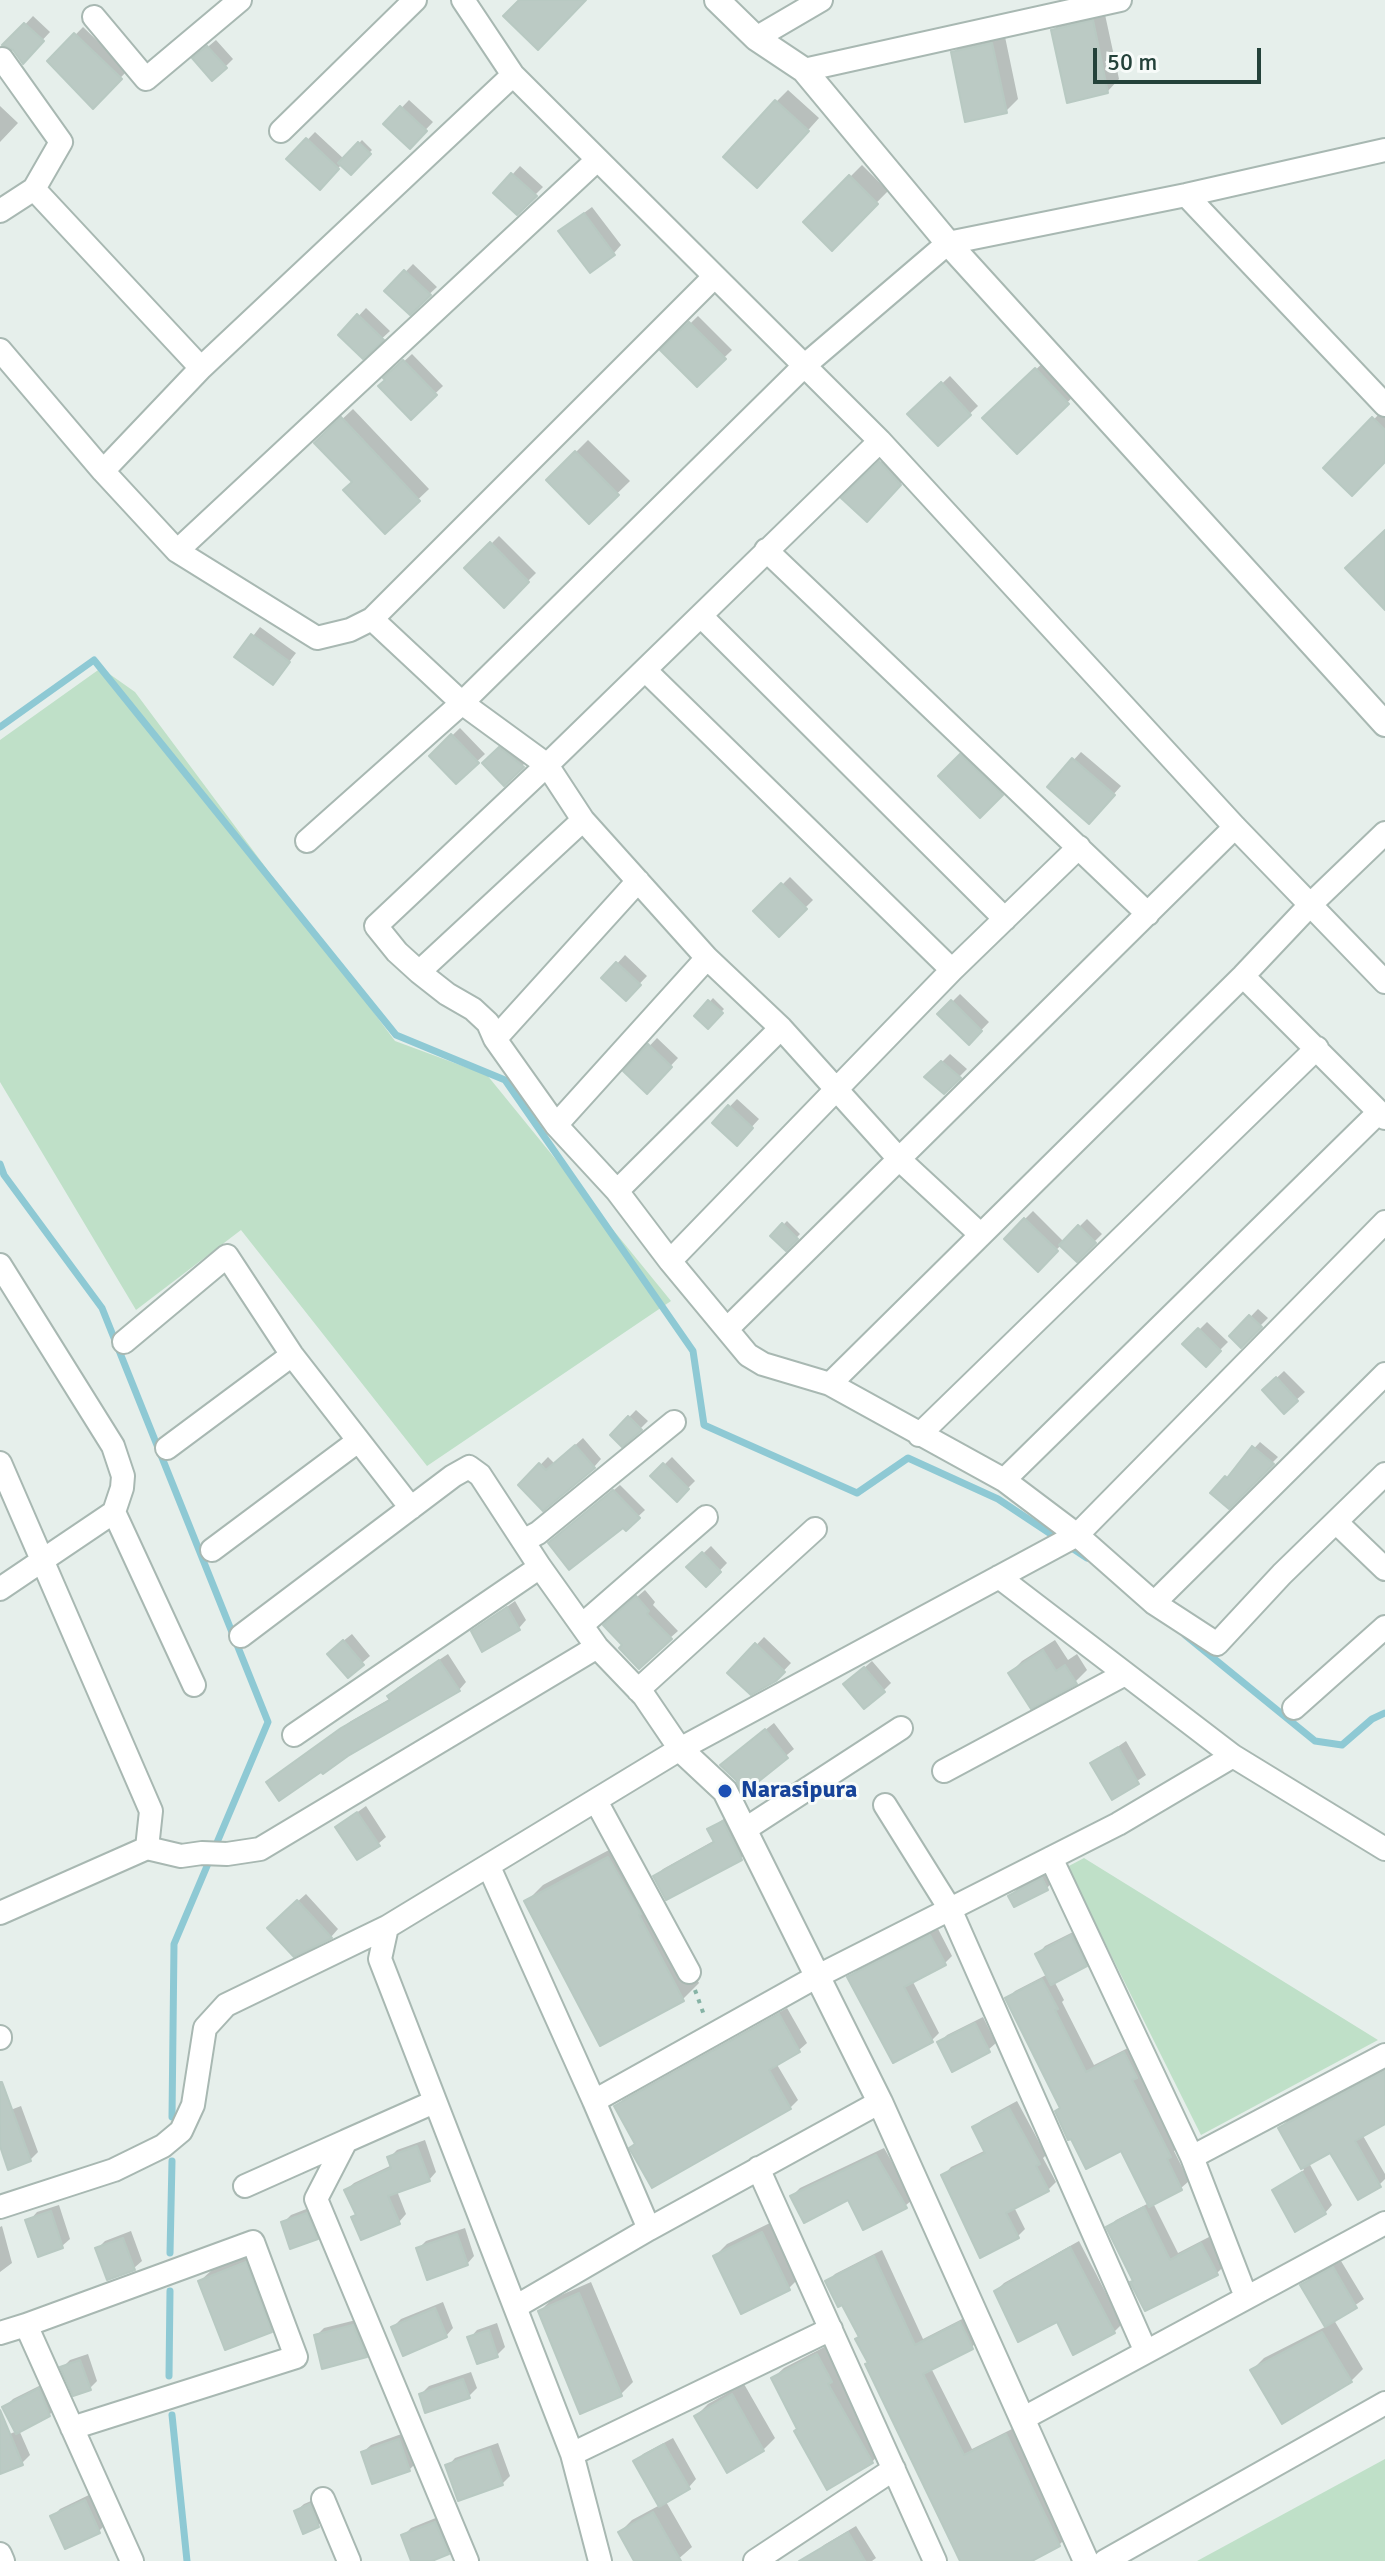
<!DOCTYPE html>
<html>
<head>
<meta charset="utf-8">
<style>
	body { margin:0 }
	#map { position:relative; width:1385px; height:2561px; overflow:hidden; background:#e6efeb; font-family:Signika,sans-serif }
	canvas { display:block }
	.scale { position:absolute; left:1093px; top:48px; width:168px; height:36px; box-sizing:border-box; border:4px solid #24423a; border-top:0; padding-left:10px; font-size:24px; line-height:28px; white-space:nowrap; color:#24423a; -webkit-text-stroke:6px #f7fbf9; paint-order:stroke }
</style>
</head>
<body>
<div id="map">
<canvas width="1385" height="2561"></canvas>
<div class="scale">50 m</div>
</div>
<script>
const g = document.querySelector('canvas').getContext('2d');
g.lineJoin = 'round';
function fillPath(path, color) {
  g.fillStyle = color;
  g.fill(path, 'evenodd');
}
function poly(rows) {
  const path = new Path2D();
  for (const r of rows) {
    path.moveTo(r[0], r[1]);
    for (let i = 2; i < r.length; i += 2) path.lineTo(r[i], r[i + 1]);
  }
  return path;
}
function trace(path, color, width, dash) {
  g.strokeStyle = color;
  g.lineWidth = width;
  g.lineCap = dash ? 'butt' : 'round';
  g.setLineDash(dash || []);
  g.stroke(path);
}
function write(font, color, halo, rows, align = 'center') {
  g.font = font + ' Signika,sans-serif';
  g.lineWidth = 6;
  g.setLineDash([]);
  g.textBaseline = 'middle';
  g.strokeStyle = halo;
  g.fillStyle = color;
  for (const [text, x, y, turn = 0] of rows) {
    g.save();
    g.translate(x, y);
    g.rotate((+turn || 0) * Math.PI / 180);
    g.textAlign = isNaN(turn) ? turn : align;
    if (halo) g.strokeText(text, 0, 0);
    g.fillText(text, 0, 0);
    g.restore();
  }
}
fillPath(poly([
	[101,668,135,692,395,1041,487,1075,671,1301,427,1466,241,1230,136,1310,0,1082,0,740],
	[1084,1858,1378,2040,1201,2135,1067,1867],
	[1385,2459,1385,2561,1197,2561]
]), '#bfe0c8');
fillPath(poly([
	[1104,10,1119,79,1107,92,1053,30,1066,18],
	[33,16,50,32,23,61,14,49,6,45],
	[83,27,128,70,93,106,50,61],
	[1004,32,1018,99,1006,111,953,53,965,41],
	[216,40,233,59,225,67,203,51],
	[788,90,819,118,769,174,776,102],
	[409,100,433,122,410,146,386,124],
	[0,106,18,123,0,142],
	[315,132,344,159,362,140,372,150,351,172,342,164,320,187,289,159],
	[862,165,888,191,832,248,805,222],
	[520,166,543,187,517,213,496,193],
	[592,207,621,245,614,253,569,224],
	[413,264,437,287,410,312,387,291],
	[366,308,390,331,363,356,341,335],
	[698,316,732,350,697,384,663,350],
	[412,354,443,386,411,417,386,378],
	[1048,358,1079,391,1017,451,985,418],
	[950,376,978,406,938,444,910,414],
	[1385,408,1385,459,1326,468],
	[353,409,429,489,385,531,354,482,317,443],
	[588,440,630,481,589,521,548,480],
	[888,455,908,476,867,520,844,498],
	[499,536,536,573,504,605,467,568],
	[260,627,296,653,273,683,237,657],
	[460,728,485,754,456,781,431,756],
	[508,741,530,758,504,784,484,763],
	[974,744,1013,782,980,815,941,776],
	[1081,752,1121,786,1096,814,1050,786],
	[790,877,813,900,779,934,756,911],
	[625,955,647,976,626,998,604,978],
	[960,994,989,1022,969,1043,940,1014],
	[713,998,724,1009,708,1026,697,1016],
	[657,1038,678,1058,647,1091,626,1071],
	[950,1054,967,1069,944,1092,927,1077],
	[737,1099,759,1119,737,1143,715,1122],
	[1033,1211,1064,1242,1087,1219,1102,1234,1077,1259,1062,1244,1038,1269,1006,1238],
	[787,1221,800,1234,786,1249,772,1236],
	[1258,1309,1268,1318,1241,1345,1232,1336],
	[1207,1322,1228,1342,1206,1364,1185,1344],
	[1284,1371,1305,1392,1284,1411,1264,1390],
	[636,1410,648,1421,640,1429,612,1435],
	[583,1438,601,1459,594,1467,521,1485,548,1457,555,1464],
	[1260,1442,1278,1457,1229,1506,1213,1493],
	[672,1457,695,1481,677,1499,653,1476],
	[620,1485,645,1510,626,1528,623,1525,556,1537],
	[711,1546,727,1563,706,1585,689,1567],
	[645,1590,655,1602,653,1605,678,1631,670,1638,625,1645,613,1618],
	[515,1601,526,1620,519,1628,473,1632],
	[352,1634,370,1656,348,1675,337,1646],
	[764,1637,791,1663,775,1680,730,1673],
	[1055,1640,1068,1660,1077,1654,1087,1670,1075,1682,1010,1673,1022,1661],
	[448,1654,466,1682,459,1690,322,1769,269,1782,351,1721,391,1698,397,1688],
	[872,1661,891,1683,883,1691,854,1677],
	[774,1723,794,1749,744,1791,730,1758],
	[1126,1741,1146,1775,1113,1797,1093,1764],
	[366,1806,386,1837,378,1844,337,1827],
	[731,1814,749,1850,741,1858,666,1897,655,1877,663,1869,715,1840,709,1829],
	[624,1842,699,1983,683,1999,526,1902,543,1885],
	[1050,1872,1054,1880,1047,1888,1010,1896,1018,1888],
	[306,1894,338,1929,331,1937,277,1920],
	[938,1929,952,1956,944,1964,912,1980,939,2033,932,2040,850,1977,857,1970],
	[1079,1929,1093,1957,1085,1965,1054,1981,1064,2000,1062,2002,1094,2065,1132,2046,1143,2068,1139,2073,1178,2148,1174,2151,1189,2181,1181,2188,1153,2203,1178,2253,1209,2237,1224,2266,1217,2273,1135,2280,1108,2227,1116,2220,1149,2203,1122,2149,1062,2107,1007,1999,1015,1991,1048,1974,1038,1954,1045,1946],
	[787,2008,807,2043,799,2050,776,2063,798,2100,790,2108,637,2143,616,2106,624,2099],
	[983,2017,996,2043,988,2050,939,2043,947,2035],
	[1385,2069,1385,2121,1362,2134,1385,2174,1385,2179,1379,2185,1331,2150,1309,2163,1332,2205,1325,2213,1274,2190,1304,2170,1280,2128,1288,2120],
	[1017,2101,1046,2155,1043,2158,1056,2182,1048,2190,1014,2207,1025,2229,1017,2237,944,2175,951,2167,986,2150,974,2127,982,2120],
	[21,2106,38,2152,30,2160,0,2140,0,2114],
	[425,2140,436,2172,429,2180,397,2191,406,2214,399,2222,358,2214,346,2190,354,2183,392,2165,389,2158,397,2150],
	[884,2148,913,2199,905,2206,849,2197,792,2196,800,2188],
	[59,2205,70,2239,62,2246,30,2220,37,2212],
	[314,2206,324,2230,317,2238,283,2223,291,2215],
	[774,2221,801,2276,789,2288,742,2312,715,2256,727,2244],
	[2,2226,12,2263,0,2272,0,2227],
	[465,2228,474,2256,467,2264,418,2249,426,2241],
	[131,2231,142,2261,134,2268,97,2249,105,2241],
	[1079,2241,1122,2324,1114,2332,1058,2320,996,2291,1004,2283],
	[882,2250,923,2339,968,2316,979,2339,972,2347,931,2368,972,2449,1014,2428,1067,2537,1059,2545,1027,2561,960,2561,961,2559,870,2362,861,2336,843,2302,827,2282,835,2274],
	[258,2252,283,2318,271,2331,200,2281,213,2269],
	[1341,2261,1364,2299,1334,2320,1363,2369,1351,2381,1252,2370,1264,2358,1327,2326,1303,2285,1310,2277],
	[591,2282,633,2382,621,2394,540,2311,552,2299],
	[443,2302,453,2328,446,2336,393,2327,401,2319],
	[360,2319,373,2348,366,2355,316,2336,324,2328],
	[497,2323,505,2347,497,2355,470,2338,477,2330],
	[828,2345,882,2451,872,2462,799,2429,773,2378,784,2368],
	[88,2354,97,2381,90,2388,63,2367,70,2360],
	[471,2372,477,2388,469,2396,421,2394,429,2386],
	[47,2382,57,2407,49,2415,19,2430,30,2455,22,2463,0,2472,0,2438,17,2431,5,2407,13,2399],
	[744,2384,775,2438,763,2450,696,2416,708,2404],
	[407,2432,417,2462,409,2470,363,2452,371,2445],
	[673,2438,696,2479,689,2487,665,2500,692,2547,676,2561,636,2561,620,2532,632,2520,660,2505,636,2462,643,2454],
	[498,2443,510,2476,502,2484,448,2466,455,2458],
	[93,2493,107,2523,99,2531,52,2517,60,2509],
	[318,2498,326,2517,318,2525,304,2531,296,2511,304,2504],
	[443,2515,456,2545,448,2553,426,2561,413,2561,403,2536,411,2528],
	[856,2526,876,2558,872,2561,821,2561,816,2553,824,2545]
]), '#0003');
trace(poly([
	[0,727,94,660,396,1035,505,1080,693,1351,704,1425,857,1493,908,1458,998,1499,1087,1558],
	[0,1164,4,1175,102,1308,268,1722,174,1944,172,2117],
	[1185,1635,1315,1741,1342,1745,1372,1719,1385,1713],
	[170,2253,172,2161],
	[169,2376,170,2291],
	[172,2415,187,2561]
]), '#8ec9d4', 7);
const building = poly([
	[519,0,586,0,538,50,503,16,519,0],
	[1093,20,1108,93,1067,103,1051,30,1093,20],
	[24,23,44,41,23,64,13,50,2,45,24,23],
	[74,33,122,79,93,109,47,61,74,33],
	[992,43,1007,113,965,122,951,52,992,43],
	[207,46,227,68,212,81,192,58,207,46],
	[775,100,809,131,757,188,723,157,775,100],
	[400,106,427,131,410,149,383,124,400,106],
	[306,138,339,169,320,190,286,159,306,138],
	[358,142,371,154,351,175,338,163,358,142],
	[511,173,537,196,517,215,493,193,511,173],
	[849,175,878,204,832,251,803,222,849,175],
	[584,213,615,255,590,273,558,231,584,213],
	[404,270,431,295,410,315,384,291,404,270],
	[357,314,384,340,363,359,338,335,357,314],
	[689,322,726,359,697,387,660,350,689,322],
	[403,360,437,395,411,420,378,386,385,380,383,378,403,360],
	[1035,368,1069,404,1017,454,982,418,1035,368],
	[941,382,971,415,938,446,907,414,941,382],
	[341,417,420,501,385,534,343,490,352,482,314,443,341,417],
	[1372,417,1385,430,1385,462,1352,496,1323,468,1372,417],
	[575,451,619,495,589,524,546,480,575,451],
	[879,461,901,485,867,522,841,498,879,461],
	[1385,530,1385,610,1345,568,1385,530],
	[490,542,529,582,504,608,464,568,490,542],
	[251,634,290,662,273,685,234,657,251,634],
	[451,734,479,763,456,784,429,756,451,734],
	[499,747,524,767,504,786,482,763,499,747],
	[960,754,1003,795,980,818,938,776,960,754],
	[1072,758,1115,795,1089,824,1047,787,1072,758],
	[781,883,807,909,779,937,753,911,781,883],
	[616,962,641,985,626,1001,601,978,616,962],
	[708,1000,723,1013,708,1029,694,1016,708,1000],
	[951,1000,982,1031,969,1045,937,1014,951,1000],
	[648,1044,672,1067,647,1094,623,1071,648,1044],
	[941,1061,961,1078,944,1094,924,1077,941,1061],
	[728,1105,753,1128,737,1146,712,1123,728,1105],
	[1024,1218,1058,1251,1038,1272,1004,1239,1024,1218],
	[782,1223,798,1239,786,1251,770,1236,782,1223],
	[1078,1225,1096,1243,1077,1262,1059,1245,1078,1225],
	[1249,1315,1262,1327,1241,1348,1229,1336,1249,1315],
	[1198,1328,1221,1351,1206,1367,1182,1344,1198,1328],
	[1276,1377,1298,1401,1284,1414,1262,1390,1276,1377],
	[628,1416,642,1430,622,1447,610,1435,628,1416],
	[575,1445,595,1468,543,1511,518,1485,539,1463,546,1470,575,1445],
	[1252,1446,1274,1464,1229,1509,1210,1493,1225,1476,1227,1478,1252,1446],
	[663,1463,689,1489,677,1502,650,1476,663,1463],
	[613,1490,640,1518,626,1531,623,1528,569,1570,548,1543,613,1490],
	[702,1552,721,1572,706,1587,686,1567,702,1552],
	[636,1596,649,1611,647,1614,672,1639,639,1669,619,1648,622,1645,603,1625,636,1596],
	[507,1607,520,1630,482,1652,471,1631,507,1607],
	[343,1640,364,1665,348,1678,327,1654,343,1640],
	[755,1643,785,1672,776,1681,751,1695,727,1673,755,1643],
	[1043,1650,1056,1671,1065,1665,1077,1684,1031,1709,1008,1673,1043,1650],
	[439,1660,460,1691,348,1756,323,1774,321,1772,279,1801,266,1782,341,1728,390,1700,387,1696,439,1660],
	[864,1667,885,1692,864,1709,843,1684,864,1667],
	[765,1729,788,1758,743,1794,736,1780,720,1765,765,1729],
	[1118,1747,1139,1784,1112,1800,1090,1763,1118,1747],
	[357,1812,380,1846,357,1860,335,1827,357,1812],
	[723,1821,742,1860,666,1900,653,1876,714,1842,707,1829,723,1821],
	[608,1857,641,1914,639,1915,684,2001,600,2046,524,1901,608,1857],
	[1042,1878,1048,1890,1014,1907,1008,1896,1042,1878],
	[297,1900,332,1938,294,1957,267,1928,297,1900],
	[930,1935,946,1965,904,1987,933,2042,893,2063,847,1977,930,1935],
	[1071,1935,1087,1966,1051,1985,1035,1954,1071,1935],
	[1042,1979,1058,2009,1055,2010,1086,2072,1124,2052,1137,2078,1132,2080,1171,2157,1167,2159,1182,2190,1149,2207,1121,2151,1086,2169,1071,2139,1068,2140,1055,2111,1060,2108,1005,1998,1042,1979],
	[779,2014,800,2052,769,2070,791,2109,652,2188,632,2153,629,2148,635,2144,614,2106,779,2014],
	[975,2023,990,2052,952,2072,937,2042,975,2023],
	[1385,2071,1385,2124,1355,2141,1381,2187,1358,2200,1330,2153,1301,2169,1278,2128,1385,2071],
	[0,2082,2,2082,31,2161,8,2170,0,2146,0,2082],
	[1009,2108,1040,2164,1036,2166,1049,2191,1006,2213,1019,2238,980,2258,941,2175,985,2153,972,2127,1009,2108],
	[417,2146,430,2181,388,2196,400,2224,361,2240,351,2217,356,2215,344,2190,391,2168,387,2157,417,2146],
	[876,2155,907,2208,863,2230,848,2200,804,2223,790,2196,876,2155],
	[1302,2172,1326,2214,1295,2232,1272,2190,1302,2172],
	[1144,2207,1170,2260,1201,2243,1218,2275,1145,2311,1130,2282,1133,2281,1106,2227,1144,2207],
	[51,2211,63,2248,38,2257,25,2220,51,2211],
	[307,2213,318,2239,290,2249,281,2222,307,2213],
	[762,2232,790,2290,741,2314,713,2256,762,2232],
	[457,2234,468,2265,427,2280,416,2248,457,2234],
	[123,2238,135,2270,107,2280,95,2248,123,2238],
	[1070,2247,1115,2333,1073,2355,1057,2322,1018,2342,994,2291,1070,2247],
	[874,2256,915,2345,960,2322,973,2349,923,2374,964,2455,1006,2434,1060,2546,1032,2561,960,2561,865,2364,868,2363,855,2339,859,2337,842,2305,838,2307,825,2281,874,2256],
	[246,2262,272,2332,225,2350,198,2281,246,2262],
	[1333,2267,1357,2308,1325,2327,1300,2285,1333,2267],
	[579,2293,622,2396,580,2414,538,2311,579,2293],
	[435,2308,447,2337,403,2356,391,2327,435,2308],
	[353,2325,367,2357,322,2369,314,2335,353,2325],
	[489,2330,498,2357,477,2364,467,2337,489,2330],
	[1322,2332,1352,2382,1282,2424,1250,2370,1322,2332],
	[817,2354,832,2382,828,2384,873,2463,827,2490,794,2431,797,2429,771,2378,817,2354],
	[80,2360,91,2390,73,2396,60,2367,80,2360],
	[463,2379,470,2398,425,2413,419,2394,463,2379],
	[39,2388,50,2416,16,2434,2,2407,39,2388],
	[732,2394,764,2451,727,2473,694,2416,732,2394],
	[0,2410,23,2465,0,2474,0,2410],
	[399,2439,410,2471,372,2484,361,2452,399,2439],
	[664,2444,690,2489,659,2507,633,2461,664,2444],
	[490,2449,503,2485,458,2501,445,2465,490,2449],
	[85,2500,100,2533,65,2549,50,2516,85,2500],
	[310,2504,319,2527,303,2534,294,2511,310,2504],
	[653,2512,681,2561,634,2561,618,2532,653,2512],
	[435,2522,449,2554,432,2561,411,2561,401,2535,435,2522],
	[848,2532,865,2561,799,2561,848,2532]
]);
fillPath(building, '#bbcac4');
trace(building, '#b8c9c2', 2);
const minor = poly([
	[463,0,513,75,880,441,1235,827,1385,982],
	[94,17,146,79,240,0],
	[756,38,821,0],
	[0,61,2,59,61,142,34,189,0,211],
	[804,70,1120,0],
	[281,131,415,0],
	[34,189,201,368],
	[1186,195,1385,405],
	[0,350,103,471,177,551,317,638,350,630,372,619,462,703,547,765,583,820,707,958,781,1028,900,1160,980,1234],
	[103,471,201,368,513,75],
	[766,550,1148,914],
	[177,551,597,160],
	[701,616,1005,919],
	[372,619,714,277],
	[645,670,952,970],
	[307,841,462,703,804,366,948,243,1186,195,1385,150],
	[638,881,495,1039,556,1125,617,1191,670,1261,748,1355,763,1364,830,1384,1004,1480,1077,1535,1154,1603,1217,1644,1282,1574,1385,1474],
	[419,972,583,820],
	[1243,976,1385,1118],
	[495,1039,488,1023,473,1009,447,994,419,972,397,952,376,926,547,765,880,441],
	[556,1125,707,958],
	[617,1191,781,1028],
	[670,1261,952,970,1079,847],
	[0,1265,113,1446,123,1476,122,1488,114,1512],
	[728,1328,1235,827],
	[124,1342,227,1256,292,1355,411,1508],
	[830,1384,1243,976,1311,904,1385,833],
	[919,1435,1317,1048],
	[167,1448,292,1355],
	[0,1463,151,1811,147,1848,0,1913],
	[1004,1480,1379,1112],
	[1336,1522,1385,1569],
	[523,1541,538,1533,674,1422],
	[212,1550,358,1441],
	[999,1577,1233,1756,1385,1849],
	[0,1589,114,1512,194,1685],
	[1154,1603,1385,1374],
	[582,1625,706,1517],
	[241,1636,453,1476,469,1467,480,1475,540,1567,597,1647,644,1696,680,1749,387,1927,380,1959,572,2454,600,2561],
	[638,1690,815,1529],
	[1294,1708,1385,1627],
	[294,1735,540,1567],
	[680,1749,1077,1535,1385,1222],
	[944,1771,1125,1674],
	[596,1801,689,1972],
	[885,1805,950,1909,1146,2352],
	[744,1830,901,1728],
	[147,1848,181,1856,202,1853,227,1854,260,1849,597,1647],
	[1051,1858,1192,2157,1246,2297],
	[489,1867,594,2101,816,1977,1118,1824,1233,1756],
	[0,2037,0,2038],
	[434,2102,346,2141,316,2199,467,2561],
	[1192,2157,1385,2055],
	[758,2168,935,2561],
	[245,2186,346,2141],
	[0,2207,114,2170,163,2146,181,2131,193,2105,205,2028,226,2005,387,1927],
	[649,2229,880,2102],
	[517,2306,649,2229,594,2101],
	[26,2325,253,2242,296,2357,72,2428],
	[0,2333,26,2325,132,2561],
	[1024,2418,1385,2223],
	[572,2454,831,2329],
	[323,2499,349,2561],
	[0,2554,3,2561],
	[755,2561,894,2469],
	[1105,2561,1385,2403]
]);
const tertiary = poly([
	[717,0,756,38,804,70,948,243,1385,724],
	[680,1749,725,1791,880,2102,1086,2561]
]);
trace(minor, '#a8b8b2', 26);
trace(tertiary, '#a8b8b2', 28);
trace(poly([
	[695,1990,704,2015]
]), '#86b3a5', 4, [4, 6]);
trace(minor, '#fff', 22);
trace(tertiary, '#fff', 24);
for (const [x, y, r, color] of [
	[725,1791,8,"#1a4fb4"]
]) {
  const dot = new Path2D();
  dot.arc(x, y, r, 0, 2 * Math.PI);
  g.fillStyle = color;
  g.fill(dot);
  trace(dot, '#f7fbf9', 3);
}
write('bold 24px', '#164399', '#f7fbf9', [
	["Narasipura",741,1791]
], 'left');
</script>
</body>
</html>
